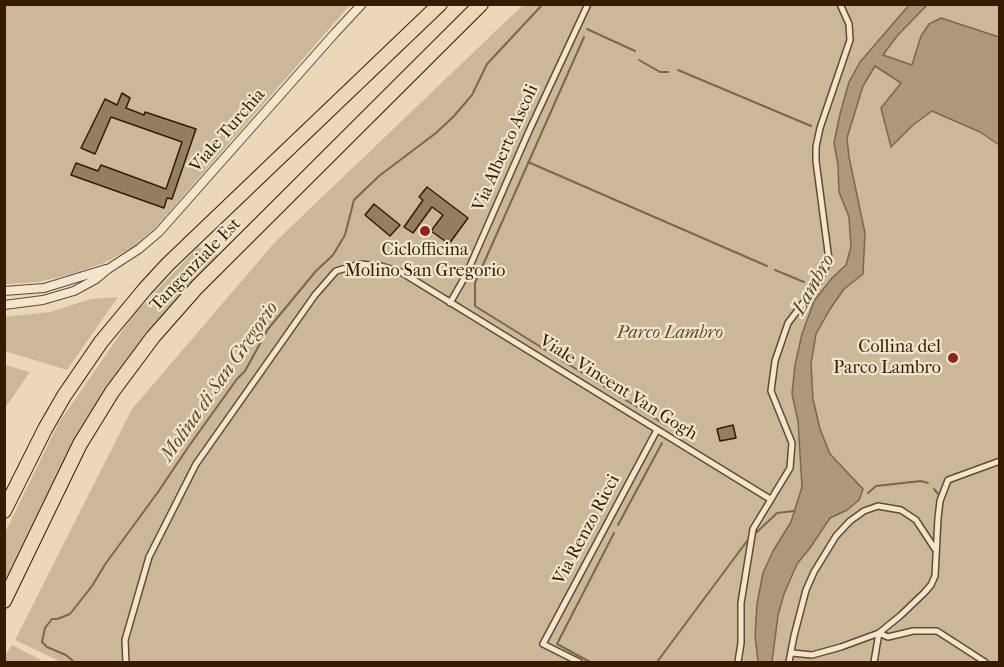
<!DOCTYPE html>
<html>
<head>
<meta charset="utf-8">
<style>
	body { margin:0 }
	#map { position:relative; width:1004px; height:667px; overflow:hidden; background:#ebd8b8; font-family:"IM FELL French Canon",serif }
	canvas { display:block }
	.frame { position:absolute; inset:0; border:6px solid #361b00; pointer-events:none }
</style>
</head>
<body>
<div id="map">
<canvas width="1004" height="667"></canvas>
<div class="frame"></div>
</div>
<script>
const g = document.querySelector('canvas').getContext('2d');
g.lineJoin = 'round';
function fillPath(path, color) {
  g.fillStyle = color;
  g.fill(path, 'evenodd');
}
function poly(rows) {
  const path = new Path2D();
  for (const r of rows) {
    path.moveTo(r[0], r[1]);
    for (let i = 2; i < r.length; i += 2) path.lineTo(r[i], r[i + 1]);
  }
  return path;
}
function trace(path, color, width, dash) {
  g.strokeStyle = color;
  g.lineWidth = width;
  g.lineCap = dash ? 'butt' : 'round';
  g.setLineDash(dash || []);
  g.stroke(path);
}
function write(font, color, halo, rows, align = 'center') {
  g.font = font + ' "IM FELL French Canon",serif';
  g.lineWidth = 4.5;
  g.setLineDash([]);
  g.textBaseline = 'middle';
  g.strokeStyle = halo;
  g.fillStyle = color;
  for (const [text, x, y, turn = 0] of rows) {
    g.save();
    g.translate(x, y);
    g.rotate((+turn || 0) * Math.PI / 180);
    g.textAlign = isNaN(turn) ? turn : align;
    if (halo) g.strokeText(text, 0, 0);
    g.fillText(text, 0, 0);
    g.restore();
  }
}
fillPath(poly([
	[4,5,350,5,156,227,134,247,104,263,68,275,38,282,5,284],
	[523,5,999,5,999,662,61,662,15,640,132,409,275,242],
	[198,247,221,256,153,329,5,588,5,533,58,424,134,314],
	[118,297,67,370,5,351,5,317,50,312,91,299],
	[5,365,30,372,5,408,4,365],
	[12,645,41,660,39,662,5,662,5,656]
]), '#ccb899');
const water = poly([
	[910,4,927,5,897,36,883,55,912,65,921,36,929,24,941,18,999,37,999,145,980,132,932,111,913,125,891,147,881,108,901,83,875,66,863,86,847,138,849,157,865,233,863,274,844,289,830,309,816,334,811,364,813,399,820,429,830,454,863,489,859,500,847,510,830,518,810,548,797,564,784,594,778,615,772,662,758,662,755,635,757,604,763,573,773,551,791,522,802,487,798,421,792,394,795,365,802,334,814,301,832,278,846,265,851,247,849,217,839,192,838,165,834,143,840,114,849,82,860,62,910,4]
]);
fillPath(water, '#ad9879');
trace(water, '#7d6649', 1.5);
trace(poly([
	[587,29,635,51],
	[584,37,475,283,475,306,666,425],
	[639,60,660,72,668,72],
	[678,70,811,126],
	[528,162,767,266],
	[775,270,804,282],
	[934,489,939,495],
	[868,493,876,486,921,481,928,483],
	[618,525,662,443],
	[757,532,777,513,794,511],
	[74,662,66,655,47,647,42,642,45,628,52,619,57,619,70,614,92,586,106,563,158,492,189,446,237,379,245,371,268,329,316,271,333,255,345,235,354,200,379,176,436,133,454,116,472,95,487,64,543,4],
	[590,662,557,644,614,533],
	[657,662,747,541]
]), '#7d6649', 2);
const building = poly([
	[122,93,130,98,126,108,144,115,145,112,196,129,172,199,167,198,164,208,71,175,76,163,98,171,101,165,166,189,182,142,111,117,95,154,81,148,105,99,117,105,122,93],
	[427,187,468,218,449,244,431,231,443,215,432,207,413,233,404,227,423,200,419,197,427,187],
	[374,204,400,225,390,236,365,215,374,204],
	[733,425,736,438,720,441,717,429,733,425]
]);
fillPath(building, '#947d60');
trace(building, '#361b00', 1.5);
const pedestrian = poly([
	[450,303,466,275,529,131,588,4],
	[879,633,888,637,913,631,937,631,985,662],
	[792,653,812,655,841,647,879,633,900,616,924,593,931,585,935,576,938,518,940,501,948,480,1000,461],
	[126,662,125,640,149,557,196,464,315,295,336,271,360,264,381,266,401,272,770,499],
	[579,662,543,644,657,430],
	[738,662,741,643,741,603,753,529,790,468,792,443,771,391,775,361,788,323,817,285,829,260,816,161,816,147,820,128,850,40,849,24,840,4],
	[789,662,794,636,806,590,814,572,836,536,850,521,864,511,878,506,901,510,916,520,935,549],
	[874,662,879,633]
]);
const minor = poly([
	[4,291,44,288,106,269],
	[4,305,43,300,74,291,96,279,108,269,139,249,159,232,335,33,362,4]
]);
const motorway = poly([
	[4,511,45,429,64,396,101,342,145,289,168,264,440,4],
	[4,601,80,444,112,392,153,337,197,287,481,4]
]);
trace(pedestrian, '#634a2e', 8);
trace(minor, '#634a2e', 10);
trace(motorway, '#361b00', 16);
trace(pedestrian, '#f2e6d1', 5);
trace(minor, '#f2e6d1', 8);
trace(motorway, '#ebd8b8', 14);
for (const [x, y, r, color] of [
	[425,231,6,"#8f2418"],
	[953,358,6,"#8f2418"]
]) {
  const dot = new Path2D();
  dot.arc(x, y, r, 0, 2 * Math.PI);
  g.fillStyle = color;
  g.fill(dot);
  trace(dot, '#f2e6d1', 2);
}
write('18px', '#361b00', '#f2e6d1', [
	["Viale Turchia",228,131,-49],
	["Via Alberto Ascoli",506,148,-66],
	["Tangenziale Est",196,265,-46],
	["Viale Vincent Van Gogh",618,388,32],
	["Via Renzo Ricci",587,530,-62]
]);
write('18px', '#361b00', '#f2e6d1', [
	["Ciclofficina",425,251],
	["Molino San Gregorio",425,272],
	["Collina del",941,348,"right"],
	["Parco Lambro",941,369,"right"]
]);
write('italic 18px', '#634a2e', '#f2e6d1', [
	["Parco Lambro",670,334]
]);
write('italic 20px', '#60472a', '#f2e6d1', [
	["Lambro",814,285,-61],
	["Molina di San Gregorio",220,382,-55]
]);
</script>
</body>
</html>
